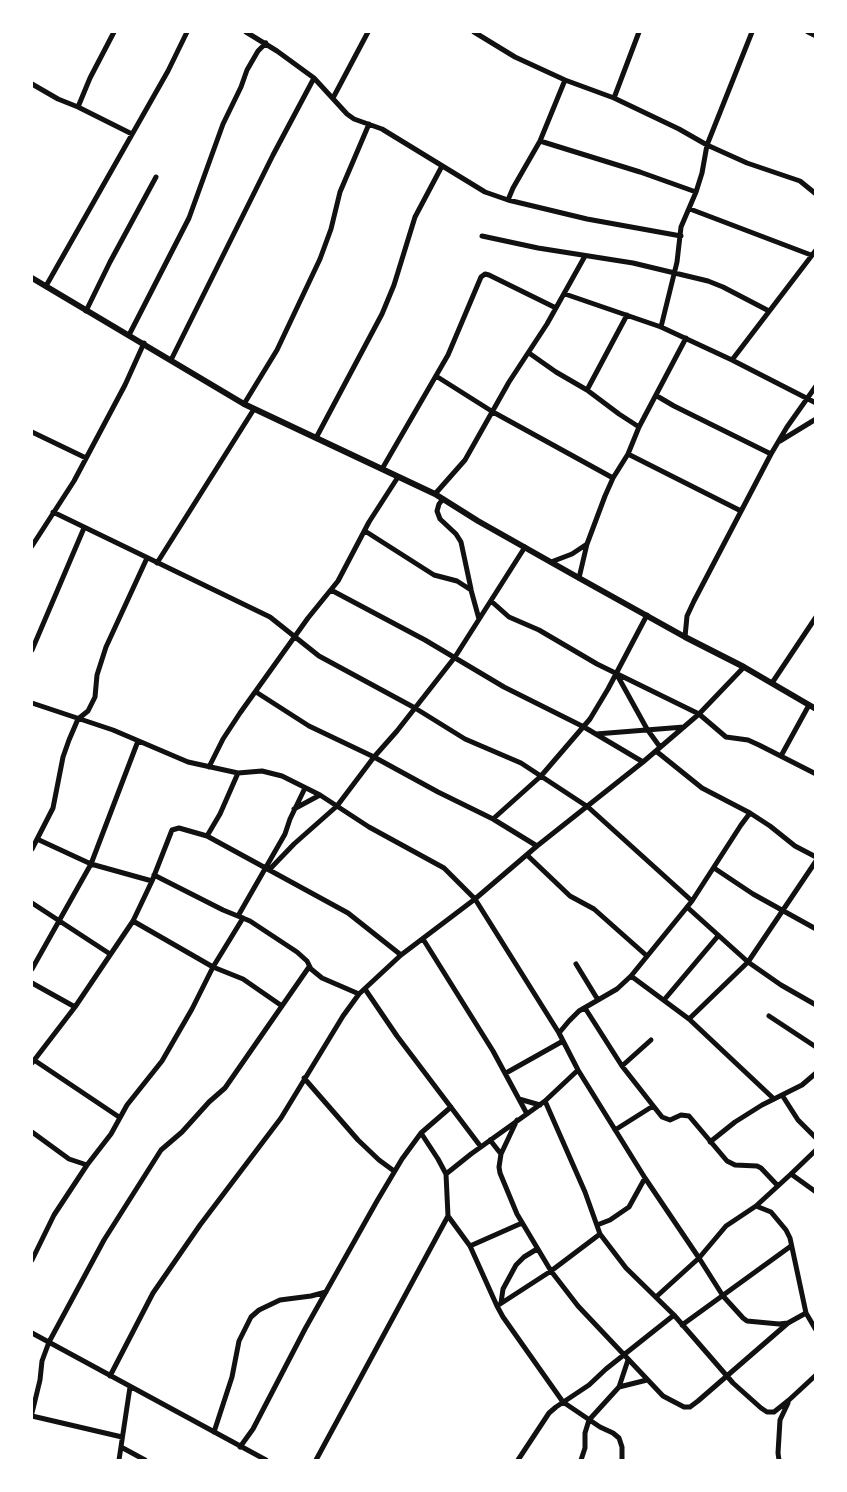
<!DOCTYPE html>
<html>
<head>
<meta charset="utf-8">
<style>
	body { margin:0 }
	#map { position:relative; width:847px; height:1492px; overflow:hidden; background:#fff; font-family:Manrope,sans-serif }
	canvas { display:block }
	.frame { position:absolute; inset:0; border:33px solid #fff; pointer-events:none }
</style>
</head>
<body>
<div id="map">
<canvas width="847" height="1492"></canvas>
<div class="frame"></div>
</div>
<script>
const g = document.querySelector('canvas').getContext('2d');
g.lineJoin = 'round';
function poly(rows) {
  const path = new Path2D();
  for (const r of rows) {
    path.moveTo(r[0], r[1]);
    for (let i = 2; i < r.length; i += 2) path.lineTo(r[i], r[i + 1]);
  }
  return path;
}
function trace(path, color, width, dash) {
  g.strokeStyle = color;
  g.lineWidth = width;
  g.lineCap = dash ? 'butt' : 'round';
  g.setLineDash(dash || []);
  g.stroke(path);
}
trace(poly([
	[246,32,277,51,314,78,347,114,354,119,382,129,485,192,508,200,587,219,681,236],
	[474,32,515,57,565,80,614,98,679,129,707,145,747,163,800,181,816,194],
	[808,32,816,36],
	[32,84,58,99,78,107,132,134],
	[333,98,368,32],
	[614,98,639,32],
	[78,107,90,78,114,32],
	[540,141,640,172,696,192],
	[508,200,513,188,540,141,565,80],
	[690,209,811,255],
	[482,236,538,248,633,263,708,281,723,287,769,311],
	[46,286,168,71,187,32],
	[565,294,661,327,732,360,816,403],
	[86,311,110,262,156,177],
	[661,327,677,262,681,227,696,192,702,173,707,145,752,32],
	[129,335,189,218,223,124,241,87,247,70,258,51,266,43],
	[529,353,556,372,587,390,619,414,639,427],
	[171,360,273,155,314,78],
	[732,360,816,250],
	[436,376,493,412,613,478],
	[587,390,627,315],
	[657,396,674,406,771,454],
	[244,404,277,350,320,259,331,229,340,192,369,124],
	[32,432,86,458],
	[316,438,382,314,394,285,415,217,442,166],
	[780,441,816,419],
	[628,454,741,511],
	[382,469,448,355,481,277,485,274,489,275,556,308],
	[435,494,465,460,509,382,547,324,585,256],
	[443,499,439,504,437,511,440,519,456,534,461,542,471,589],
	[53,512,270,617,319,656,415,708,465,739,521,763,588,807,692,901],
	[365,531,434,575,457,581,471,590,479,619],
	[32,546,74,481,125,385,144,343],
	[551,562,572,554,587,544],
	[157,563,254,409],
	[579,578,587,544,605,496,613,478,628,454,639,427,686,338],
	[331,590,425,640,504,687,584,727,643,762],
	[491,601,509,617,539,630,597,664,699,714,726,737,748,740,759,745,816,774],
	[685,637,687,616,694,601,771,454,787,427,816,386],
	[32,650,84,528],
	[616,673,647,729,660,747],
	[772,683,816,617],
	[256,692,309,726,374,757,438,792,493,819,537,846],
	[32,703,113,730,188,762,238,773,262,771,282,776,320,795,369,827,444,868,475,899,559,1033,578,1070,645,1178,699,1258,723,1296,743,1318,747,1321,779,1324,788,1323],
	[596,734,684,727],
	[656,751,702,788,750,813],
	[781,756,809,705],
	[209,767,223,739,240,713,308,618,338,581,369,522,398,477],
	[294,809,320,795],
	[493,819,541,776,590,719,608,689,647,615],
	[207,836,348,913,401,955],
	[37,839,91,864,152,881],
	[32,849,53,808,63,757,69,740,78,719,88,711,95,697,97,675,106,647,147,558],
	[527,855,570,896,594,909,647,956],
	[714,868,753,894,816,929],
	[269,870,294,844,337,806,374,757,397,731,455,657,525,547],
	[154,875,223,910,250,921,297,952,307,961,311,969,322,978,359,994],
	[32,903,110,954],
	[687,907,748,962,781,985,816,1005],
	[238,916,285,834,290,819,305,788],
	[133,921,213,967,243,979,282,1006],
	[423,939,493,1051,527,1114],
	[576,964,598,1000],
	[32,969,91,864,138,741],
	[631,976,689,1019,774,1099],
	[32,983,75,1007],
	[365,989,397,1036,481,1147],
	[664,1000,718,936],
	[585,1008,622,1066,662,1117,670,1120,681,1115,689,1116,727,1161,735,1165,757,1166,761,1168,778,1186],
	[769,1016,816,1047],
	[689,1019,748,962,816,861],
	[559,1033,569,1021,579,1011,617,989,631,976,692,901,741,825,750,813,770,826,795,846,816,857],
	[34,1060,119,1117],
	[32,1063,75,1007,133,921,152,881,172,830,179,828,207,836,220,814,238,773],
	[622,1066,651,1040],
	[506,1073,563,1041],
	[304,1078,358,1140,379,1160,394,1171],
	[782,1095,798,1120,816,1138],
	[519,1099,540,1105],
	[545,1101,585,1192,600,1234,626,1268,674,1315,733,1383,761,1408,767,1412,774,1412,789,1400,816,1375],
	[517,1120,501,1154,499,1167,500,1173,517,1214,551,1271,578,1306,663,1396,684,1407,690,1407,698,1401,788,1323,806,1313],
	[615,1130,653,1106],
	[32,1132,69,1159,87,1165],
	[421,1133,438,1159,446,1174,448,1216,470,1246,497,1306,503,1317,563,1402,600,1427,613,1433,619,1438,622,1447,622,1460],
	[490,1140,501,1154],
	[710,1142,735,1122,762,1105,802,1085,816,1073],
	[446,1174,471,1154,545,1101,578,1070],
	[791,1174,816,1192],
	[756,1206,771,1212,786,1230,790,1238,806,1313,816,1330],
	[597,1225,610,1220,629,1207,645,1178],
	[470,1246,522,1223],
	[32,1260,54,1215,87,1165,111,1134,127,1105,162,1061,192,1009,213,967,243,918],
	[656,1297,699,1258,726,1226,756,1206,791,1174,816,1150],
	[501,1303,503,1289,516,1265,524,1257,537,1249],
	[497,1306,551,1271,600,1234],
	[682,1325,791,1246],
	[32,1333,266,1460],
	[110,1376,153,1293,200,1225,281,1118,343,1016,359,994,401,955,475,899,537,846,643,762,699,714,744,667],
	[619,1387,647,1380],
	[32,1413,40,1380,42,1361,49,1342,104,1240,161,1150,182,1132,209,1102,225,1088,309,967],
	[32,1416,122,1437],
	[214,1432,232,1377,239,1341,251,1317,259,1310,280,1300,311,1296,326,1292],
	[121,1447,145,1460],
	[240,1447,253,1429,305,1329,377,1201,402,1159,421,1133,451,1107],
	[119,1460,130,1387],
	[316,1460,448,1216],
	[518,1460,549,1413,556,1407,589,1385,606,1369,674,1315],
	[581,1460,585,1448,585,1433,589,1420,619,1387,628,1360],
	[779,1460,778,1453,780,1420,788,1403]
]), '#111', 5);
trace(poly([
	[32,278,244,404,435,494,478,521,579,578,685,637,744,667,816,709]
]), '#111', 6);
</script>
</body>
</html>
